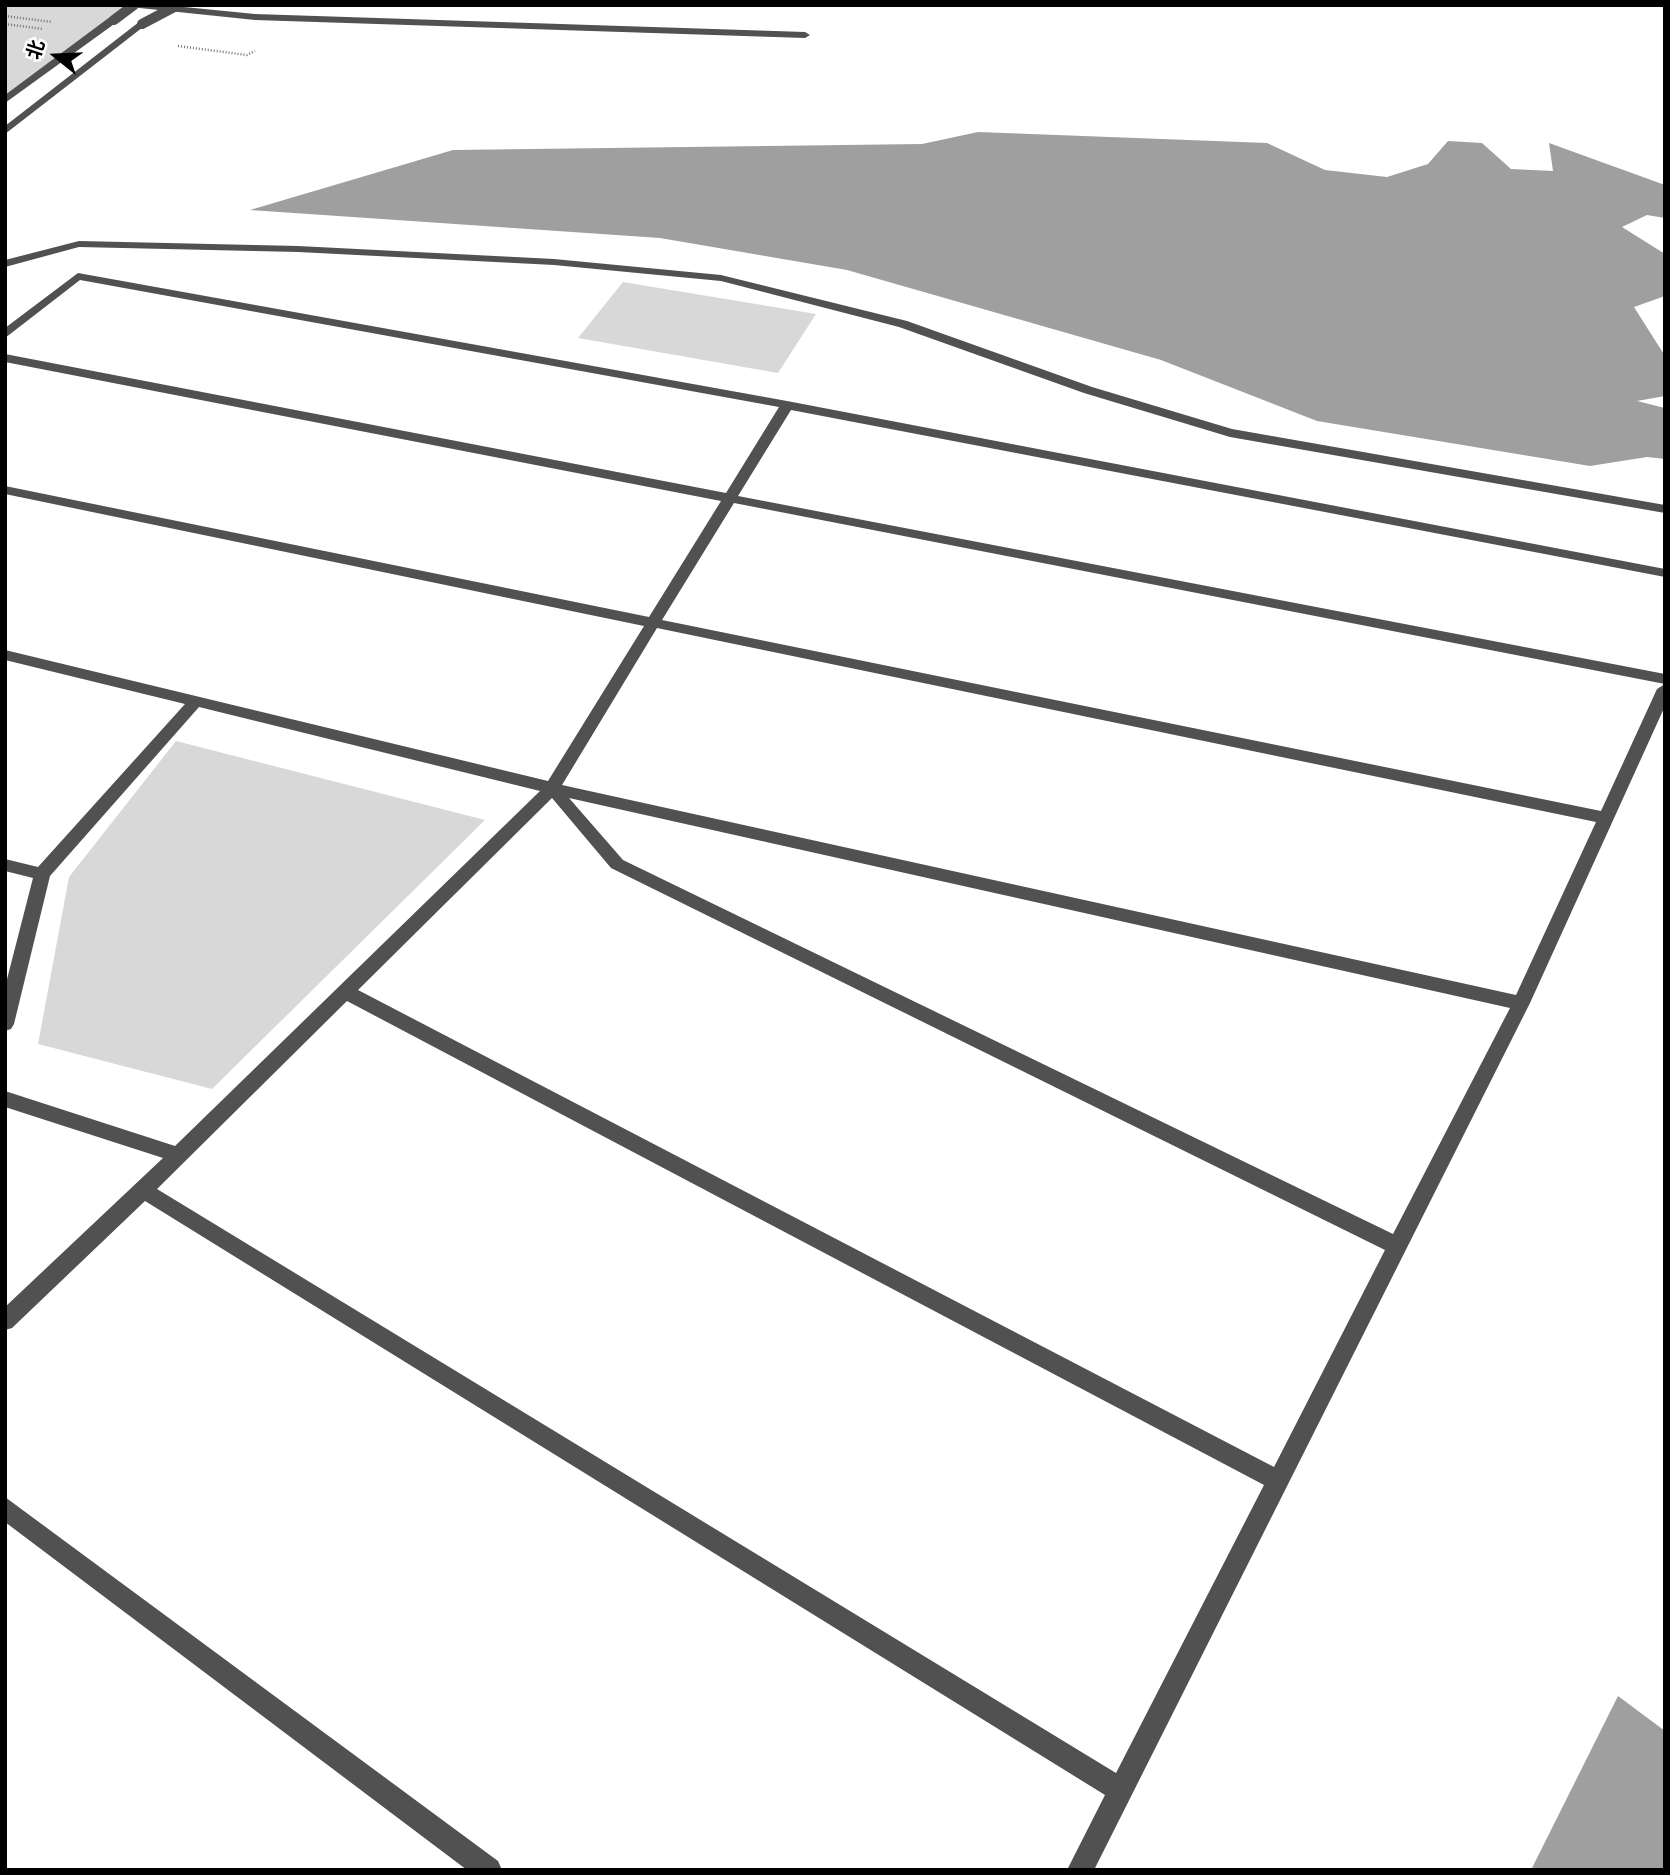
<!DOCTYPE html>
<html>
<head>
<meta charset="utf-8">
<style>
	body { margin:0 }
	#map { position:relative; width:1670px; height:1875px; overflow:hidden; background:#fff; font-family:Cabin,"Noto Sans SC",sans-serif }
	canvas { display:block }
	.frame { position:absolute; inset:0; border:7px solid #000; pointer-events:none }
	.north { position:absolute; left:21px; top:21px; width:70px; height:70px; -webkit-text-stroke:5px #fff; paint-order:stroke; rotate:288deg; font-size:19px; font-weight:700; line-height:28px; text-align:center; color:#000 }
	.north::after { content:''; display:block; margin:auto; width:24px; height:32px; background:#000; clip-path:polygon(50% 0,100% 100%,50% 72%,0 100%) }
</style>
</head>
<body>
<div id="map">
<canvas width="1670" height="1875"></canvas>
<div class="frame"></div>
<div class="north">北</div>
</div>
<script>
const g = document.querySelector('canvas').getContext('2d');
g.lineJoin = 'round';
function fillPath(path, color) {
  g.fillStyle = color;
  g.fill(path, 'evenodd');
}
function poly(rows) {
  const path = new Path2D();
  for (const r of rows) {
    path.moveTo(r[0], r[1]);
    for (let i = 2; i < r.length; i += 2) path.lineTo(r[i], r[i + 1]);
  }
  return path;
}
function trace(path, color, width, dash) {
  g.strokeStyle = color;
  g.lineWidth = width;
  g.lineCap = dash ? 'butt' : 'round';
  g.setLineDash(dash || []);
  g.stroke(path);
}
fillPath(poly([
	[5,5,133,5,5,100],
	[623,282,816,314,778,373,578,338],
	[176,741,485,820,212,1089,38,1044,69,877]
]), '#d8d8d8');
fillPath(poly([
	[978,132,1267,143,1325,170,1387,177,1428,164,1448,141,1482,143,1511,169,1553,171,1549,143,1665,185,1665,218,1647,215,1622,227,1665,254,1665,296,1634,307,1665,356,1665,396,1637,401,1665,408,1665,459,1647,457,1590,466,1317,421,1161,360,847,270,660,238,250,210,453,150,922,144],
	[1618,1696,1665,1731,1665,1870,1531,1870]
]), '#9f9f9f');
trace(poly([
	[5,16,52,22],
	[5,24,43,29],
	[178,46,247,55,255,51]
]), '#737373', 2.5, [1, 2]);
fillPath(poly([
	[126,5,164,5,255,14,805,32,810,35,805,38,255,20,130,7,117,22,5,103,5,95,126,5],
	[139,22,147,24,5,134,5,126,139,22],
	[79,241,298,246,554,259,721,275,907,321,1092,387,1232,429,1665,505,1665,513,1230,437,1084,393,899,327,721,281,554,265,298,252,79,247,5,267,5,260,79,241],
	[78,273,787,401,1665,569,1665,577,791,410,738,496,1665,674,1665,684,734,503,662,620,1601,811,1657,689,1665,684,1665,706,1530,1003,1094,1870,1067,1870,1105,1795,145,1201,12,1328,5,1330,5,1307,163,1158,5,1107,5,1091,175,1146,540,791,199,707,50,876,14,1024,11,1029,5,1031,5,987,33,878,5,871,5,859,38,867,185,704,5,660,5,650,548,781,644,626,5,494,5,486,649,617,721,501,5,362,5,354,726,493,779,407,80,280,5,338,5,328,78,273],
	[657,628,1596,822,1516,995,562,785,657,628],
	[552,798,611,868,1385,1250,1274,1467,358,990,552,798],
	[569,798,1510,1008,1393,1234,623,860,569,798],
	[347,1001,1264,1485,1116,1773,157,1189,347,1001],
	[5,1497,498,1861,502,1870,467,1870,5,1522,5,1497]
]), '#515151');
trace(poly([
	[114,20,134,5],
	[142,24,178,5]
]), '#515151', 10);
</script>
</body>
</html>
